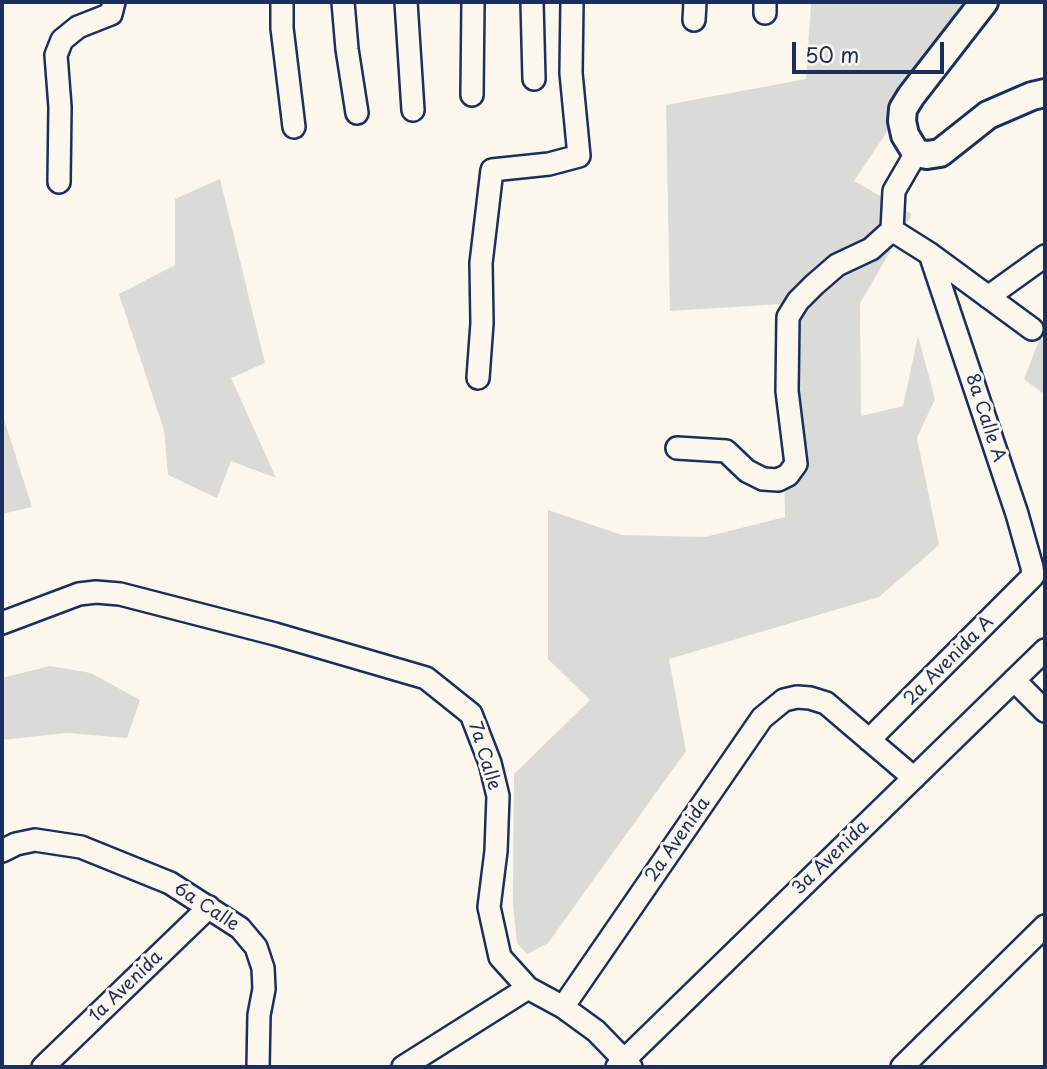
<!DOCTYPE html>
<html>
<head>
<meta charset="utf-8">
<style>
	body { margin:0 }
	#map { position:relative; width:1047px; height:1069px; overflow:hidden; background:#fbf7ec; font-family:"Playpen Sans",sans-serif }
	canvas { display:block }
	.frame { position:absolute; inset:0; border:4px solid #1b2f5e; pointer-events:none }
	.scale { position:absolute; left:792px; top:42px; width:152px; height:32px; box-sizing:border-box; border:4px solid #1b2f5e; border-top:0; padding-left:9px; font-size:21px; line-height:24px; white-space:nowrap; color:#1b2f5e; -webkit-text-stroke:5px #fbf7ec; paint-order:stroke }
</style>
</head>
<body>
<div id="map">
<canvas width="1047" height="1069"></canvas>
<div class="frame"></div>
<div class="scale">50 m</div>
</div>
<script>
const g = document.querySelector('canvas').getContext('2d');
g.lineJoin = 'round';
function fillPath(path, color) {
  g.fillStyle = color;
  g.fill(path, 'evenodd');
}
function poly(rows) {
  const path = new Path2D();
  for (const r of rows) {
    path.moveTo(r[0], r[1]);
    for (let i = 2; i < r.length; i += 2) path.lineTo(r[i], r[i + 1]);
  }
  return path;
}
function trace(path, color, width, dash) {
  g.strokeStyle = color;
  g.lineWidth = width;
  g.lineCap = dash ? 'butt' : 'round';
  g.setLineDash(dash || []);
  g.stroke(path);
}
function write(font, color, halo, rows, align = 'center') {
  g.font = font + ' "Playpen Sans",sans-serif';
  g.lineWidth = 6;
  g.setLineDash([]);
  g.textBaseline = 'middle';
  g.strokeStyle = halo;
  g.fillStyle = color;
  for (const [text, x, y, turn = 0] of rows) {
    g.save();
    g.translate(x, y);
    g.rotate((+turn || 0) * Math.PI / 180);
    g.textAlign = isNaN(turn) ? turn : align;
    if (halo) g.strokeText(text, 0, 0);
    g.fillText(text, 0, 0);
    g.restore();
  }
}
fillPath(poly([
	[811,2,974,2,854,181,912,214,860,303,861,416,903,406,918,336,935,399,917,438,939,545,879,597,669,659,686,751,548,943,527,954,517,943,513,904,514,774,590,700,548,659,548,510,622,535,705,537,785,517,782,304,670,311,666,105,806,79],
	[220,179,265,363,231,378,276,478,231,461,217,498,168,475,164,430,119,294,175,265,175,199],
	[1040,338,1045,341,1045,395,1024,379],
	[2,413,32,507,2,514],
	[50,666,91,673,140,700,127,738,67,733,2,740,2,678]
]), '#dadad7');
const minor = poly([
	[282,2,282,28,294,127],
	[343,2,347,49,357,113],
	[406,2,413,110],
	[532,2,534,79],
	[765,13,765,2],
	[694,20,695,2],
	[472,95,473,2],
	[59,182,60,107,56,55,62,40,78,27,111,14,114,2],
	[892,230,930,254,1032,329],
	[988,297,1045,256],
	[478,378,482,323,481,263,492,170,549,164,579,156,571,73,572,2],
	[677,448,726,451,747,471,763,479,778,480,788,475,796,464,787,391,788,317,798,301,814,285,837,265,871,249,892,230,894,191,916,153],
	[2,623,79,594,96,592,120,594,275,634,426,678,471,714,490,763,498,796,496,851,489,907,500,957,528,988,563,1007,596,1031,631,1067],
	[1014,680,1045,711],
	[869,740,1033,576,1032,567,1017,514,930,254],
	[2,851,16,844,35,840,81,847,170,883,240,928,256,947,263,968,264,989,259,1015,258,1067],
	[563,1007,762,718,784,700,797,697,810,698,826,703,914,778],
	[43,1067,209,907],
	[403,1067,528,988],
	[617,1067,1045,650],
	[902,1067,1045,926]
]);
const major = poly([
	[984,2,911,96,903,109,902,121,905,135,916,153,927,155,940,153,988,115,1032,96,1045,93]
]);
trace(minor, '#1b2f5e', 26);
trace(major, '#1b2f5e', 32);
trace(minor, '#fbf7ec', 21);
trace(major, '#fbf7ec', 26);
write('18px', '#1b2f5e', '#fbf7ec', [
	["8a Calle A",985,418,72],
	["2a Avenida A",949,661,-45],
	["7a Calle",484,756,73],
	["2a Avenida",678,840,-55],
	["3a Avenida",831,858,-44],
	["6a Calle",206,907,33],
	["1a Avenida",126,987,-44]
]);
</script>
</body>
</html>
